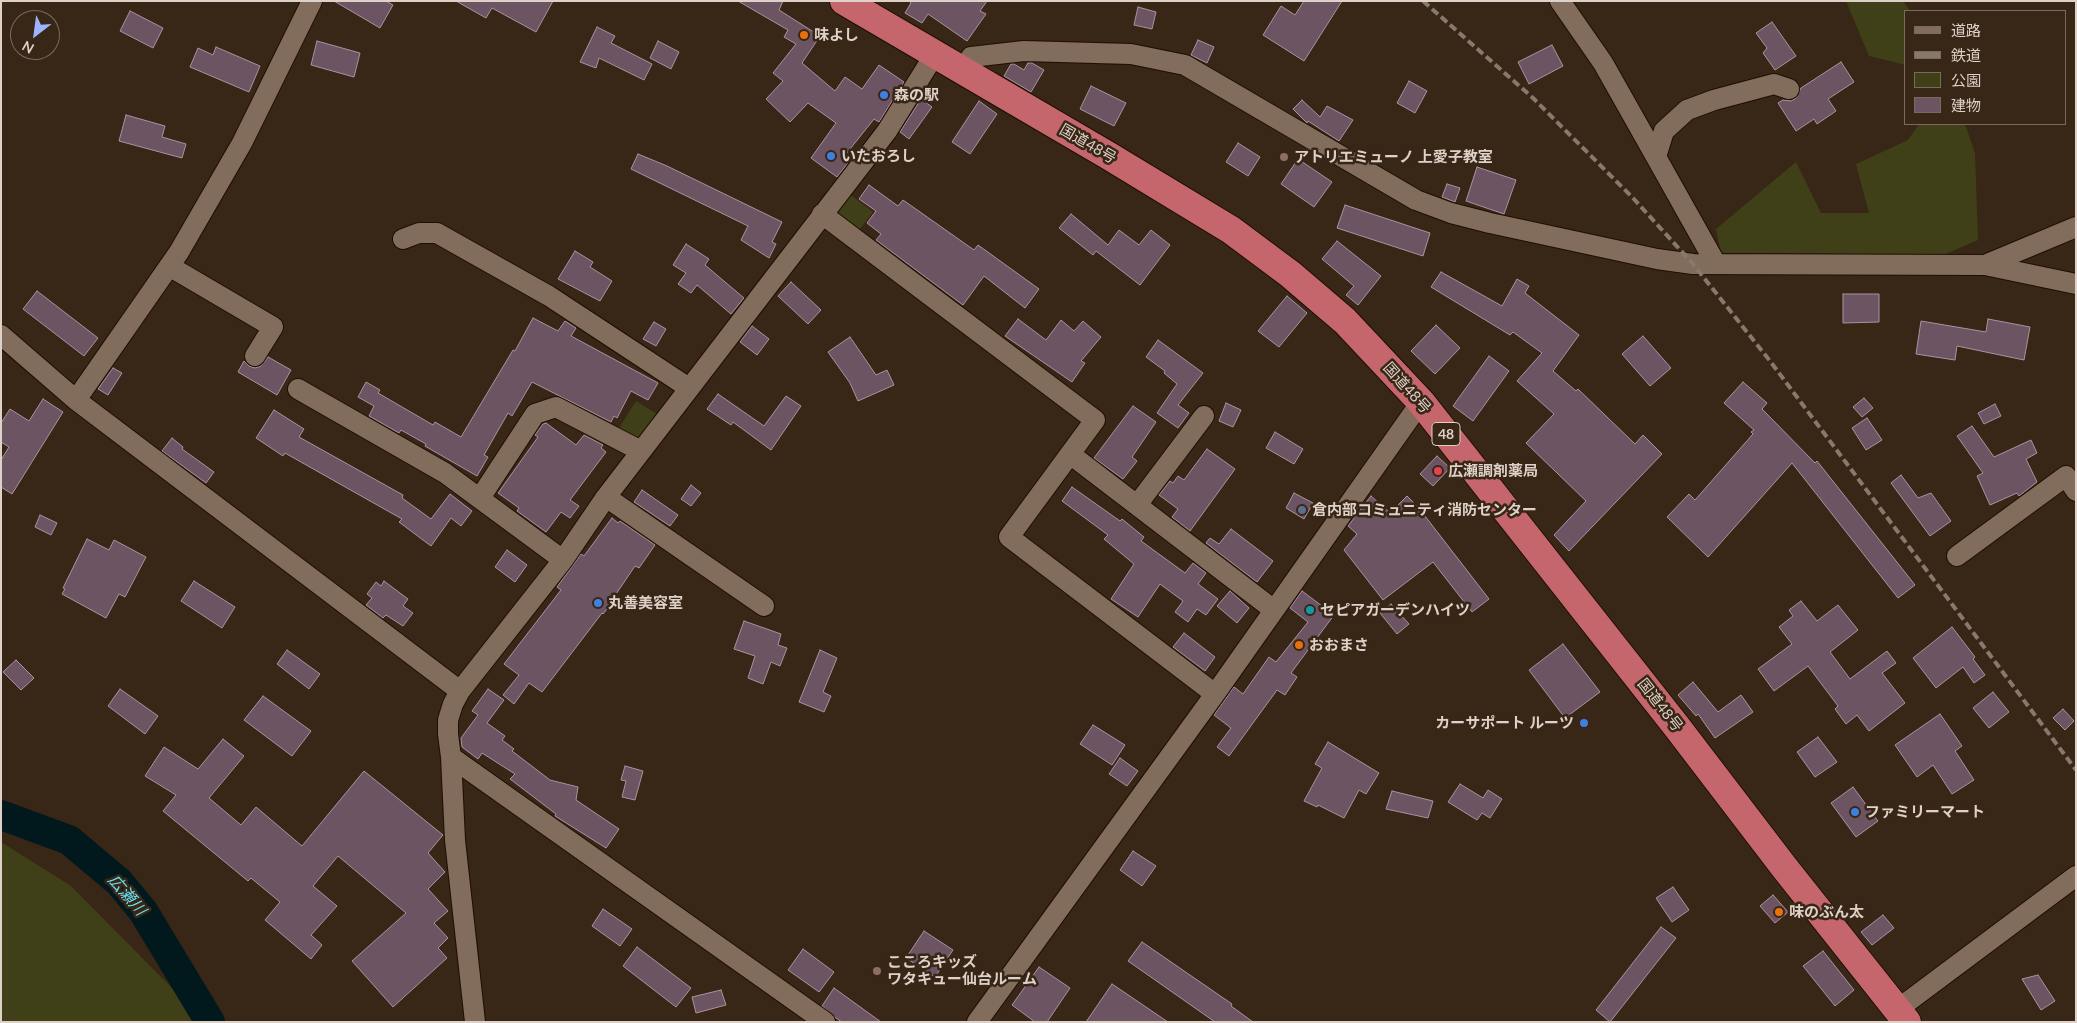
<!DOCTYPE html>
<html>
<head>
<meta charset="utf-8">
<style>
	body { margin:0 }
	#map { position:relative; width:2077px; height:1023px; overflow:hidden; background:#382617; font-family:Lato,"Noto Sans JP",sans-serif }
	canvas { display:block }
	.frame { position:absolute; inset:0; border:2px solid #ded1c8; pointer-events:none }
	.legend { position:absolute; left:1904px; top:10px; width:162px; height:115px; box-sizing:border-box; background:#382617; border:1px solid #7a6a5e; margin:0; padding:6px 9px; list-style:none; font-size:15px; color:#ded1c8 }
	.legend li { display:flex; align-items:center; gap:10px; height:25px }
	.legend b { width:25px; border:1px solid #7a6a5e }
	.north { position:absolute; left:10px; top:10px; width:50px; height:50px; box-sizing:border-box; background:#382617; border:1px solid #7a6a5e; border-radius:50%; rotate:210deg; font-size:14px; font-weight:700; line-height:20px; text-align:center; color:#ded1c8 }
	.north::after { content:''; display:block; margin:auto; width:18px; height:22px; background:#9bb4fd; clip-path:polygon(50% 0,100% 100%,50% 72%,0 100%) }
</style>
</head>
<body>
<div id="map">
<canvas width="2077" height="1023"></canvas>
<div class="frame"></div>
<ul class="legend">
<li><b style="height:6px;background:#826c5b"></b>道路</li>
<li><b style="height:6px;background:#88796d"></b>鉄道</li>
<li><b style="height:14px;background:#404018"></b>公園</li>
<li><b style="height:14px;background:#6c5462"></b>建物</li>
</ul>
<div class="north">N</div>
</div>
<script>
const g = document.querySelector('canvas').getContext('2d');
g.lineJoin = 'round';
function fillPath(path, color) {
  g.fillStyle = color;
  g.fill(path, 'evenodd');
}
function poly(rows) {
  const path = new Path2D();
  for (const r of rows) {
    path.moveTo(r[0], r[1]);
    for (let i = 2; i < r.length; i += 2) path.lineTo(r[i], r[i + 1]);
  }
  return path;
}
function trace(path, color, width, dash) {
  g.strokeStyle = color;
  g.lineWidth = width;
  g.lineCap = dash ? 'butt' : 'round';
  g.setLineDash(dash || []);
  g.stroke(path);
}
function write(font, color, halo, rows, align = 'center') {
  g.font = font + ' Lato,"Noto Sans JP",sans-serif';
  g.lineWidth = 5;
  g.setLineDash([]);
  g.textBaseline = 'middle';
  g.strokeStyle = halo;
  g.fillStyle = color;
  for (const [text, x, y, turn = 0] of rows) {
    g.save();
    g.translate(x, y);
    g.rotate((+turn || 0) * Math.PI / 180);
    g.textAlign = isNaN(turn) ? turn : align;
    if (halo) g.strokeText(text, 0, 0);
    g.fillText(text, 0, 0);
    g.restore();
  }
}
fillPath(poly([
	[1846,1,1903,1,1910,11,1906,11,1906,65,1869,56],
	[1919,124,1965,124,1975,153,1978,240,1943,255,1721,253,1716,229,1796,162,1821,213,1869,213,1856,164,1908,140],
	[848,193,873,212,856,234,841,223,837,208],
	[636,401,657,414,645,434,634,439,618,430],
	[1,842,71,886,170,986,210,1022,1,1022]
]), '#404018');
trace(poly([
	[1,815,69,840,119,882,143,911,210,1022]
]), '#01191d', 30);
const building = poly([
	[334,1,386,1,393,5,380,28,334,1],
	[456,1,553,1,536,32,492,8,486,18,456,1],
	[738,1,783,1,779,10,820,36,802,63,835,91,845,77,862,89,879,65,904,82,879,122,874,119,842,159,848,163,837,177,811,158,836,123,808,103,790,122,766,99,783,81,773,73,796,44,784,37,788,30,738,1],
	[909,1,987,1,980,11,986,14,967,41,928,14,922,23,905,13,911,3,909,1],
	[1304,1,1342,1,1304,61,1263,35,1281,6,1295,15,1304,1],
	[1138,7,1156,12,1152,29,1134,25,1138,7],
	[130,11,163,28,153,48,120,31,130,11],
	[1772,22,1796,56,1775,70,1763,53,1767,48,1756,33,1772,22],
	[597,27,615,36,611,43,652,64,644,80,599,58,596,68,580,62,597,27],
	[1198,40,1214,47,1207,63,1191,55,1198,40],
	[317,41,360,53,354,77,311,65,317,41],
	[658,41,679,52,671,69,650,58,658,41],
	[1552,45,1563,66,1529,84,1518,62,1552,45],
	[216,47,260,66,249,92,190,67,198,48,213,55,216,47],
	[1841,62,1854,82,1828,99,1836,111,1817,124,1814,119,1796,131,1778,103,1783,100,1791,101,1796,98,1801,88,1841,62],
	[1028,63,1032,63,1044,70,1031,92,1004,76,1011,64,1014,64,1024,70,1028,63],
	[1409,81,1427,91,1415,113,1397,103,1409,81],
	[1091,86,1126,103,1114,126,1080,109,1091,86],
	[921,99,932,107,909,139,900,132,921,99],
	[1302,100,1320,117,1327,106,1353,120,1339,141,1308,121,1307,123,1293,109,1302,100],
	[979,101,997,114,970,154,952,142,979,101],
	[126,115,165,126,162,137,186,144,182,158,119,141,126,115],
	[1238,143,1260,157,1248,176,1226,162,1238,143],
	[638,154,667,166,782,222,772,242,776,244,769,258,741,240,748,226,631,169,638,154],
	[1298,159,1332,182,1314,207,1281,184,1298,159],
	[1477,167,1516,180,1504,214,1466,201,1477,167],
	[1447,184,1460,188,1455,202,1442,197,1447,184],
	[869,185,898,206,903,200,974,250,978,245,1039,289,1025,308,984,276,963,305,876,240,881,234,867,223,876,211,859,199,869,185],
	[1345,205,1430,233,1423,256,1337,228,1345,205],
	[1071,214,1108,245,1119,230,1139,245,1151,230,1170,245,1140,285,1096,251,1093,255,1059,228,1071,214],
	[1337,241,1381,276,1358,305,1346,295,1354,286,1322,259,1337,241],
	[686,244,709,259,705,265,744,298,731,314,697,285,691,293,678,284,686,273,673,265,686,244],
	[575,251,593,262,590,267,612,281,600,301,558,279,575,251],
	[1441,272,1502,306,1517,279,1529,286,1525,293,1579,335,1553,371,1576,391,1578,389,1635,444,1643,435,1662,454,1569,551,1554,535,1586,501,1526,443,1554,414,1517,381,1542,353,1513,332,1510,335,1431,287,1441,272],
	[791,282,821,310,808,324,778,296,791,282],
	[37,291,98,338,84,356,23,309,37,291],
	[1843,294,1879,294,1879,322,1843,323,1843,294],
	[1287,296,1307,313,1279,347,1258,331,1287,296],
	[533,318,558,331,565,321,576,328,571,336,658,383,648,400,631,391,617,418,614,416,611,422,532,382,512,416,508,413,484,455,488,457,477,476,425,446,426,444,401,430,399,433,369,416,374,406,358,397,366,382,380,390,378,393,433,425,435,422,461,437,513,350,515,351,533,318],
	[1018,319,1046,340,1061,320,1074,331,1083,321,1101,337,1081,361,1085,363,1072,382,1005,336,1018,319],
	[1988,319,2030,327,2024,360,1957,346,1955,360,1916,354,1921,321,1986,332,1988,319],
	[654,322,666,329,656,346,643,339,654,322],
	[1436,325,1460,348,1435,374,1411,351,1436,325],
	[752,326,769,339,757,355,740,342,752,326],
	[1643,336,1671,368,1650,386,1622,354,1643,336],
	[850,337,876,375,887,370,894,385,858,401,850,383,828,352,850,337],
	[1158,340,1203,373,1178,405,1189,413,1178,428,1157,413,1177,384,1164,373,1165,371,1146,357,1158,340],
	[1489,356,1509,371,1473,421,1453,406,1489,356],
	[268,357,291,370,277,395,238,372,244,361,249,366,255,368,261,366,268,357],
	[113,368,122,373,108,395,98,389,113,368],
	[1743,382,1767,403,1762,409,1815,463,1817,461,1915,585,1898,598,1792,463,1708,557,1667,517,1689,494,1695,500,1753,434,1751,432,1754,430,1724,403,1743,382],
	[718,394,764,426,786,396,801,406,771,450,733,422,731,425,707,409,718,394],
	[1864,398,1873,408,1862,417,1853,407,1864,398],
	[43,399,63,412,12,494,1,487,1,460,9,447,1,442,1,423,10,409,29,421,43,399],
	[1226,403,1241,410,1233,427,1219,421,1226,403],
	[1995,404,2001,416,1984,424,1978,413,1995,404],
	[1133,406,1156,422,1132,457,1137,461,1123,479,1094,458,1133,406],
	[274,410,304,429,299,437,403,495,402,498,431,519,450,494,472,511,461,526,451,518,431,546,399,522,402,519,285,453,283,456,256,438,274,410],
	[1867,418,1882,440,1866,450,1852,428,1867,418],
	[546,423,576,445,584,435,603,445,601,448,606,452,570,500,579,506,570,518,561,512,546,532,517,511,519,508,498,493,538,437,535,435,543,424,546,423],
	[1972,426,1994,457,2031,440,2037,453,2026,459,2037,482,2019,496,2017,493,1990,505,1977,476,1983,473,1957,436,1972,426],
	[1275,432,1303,449,1294,464,1266,448,1275,432],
	[172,438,183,447,182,449,214,472,206,483,162,451,172,438],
	[1207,449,1235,469,1190,531,1172,517,1178,509,1159,495,1170,481,1173,483,1178,476,1184,480,1207,449],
	[1437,456,1450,468,1433,486,1420,474,1437,456],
	[1901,475,1918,498,1931,493,1951,521,1930,536,1891,483,1901,475],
	[691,485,701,493,691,506,681,499,691,485],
	[1072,487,1120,521,1122,519,1144,537,1141,541,1185,573,1193,563,1206,573,1198,584,1218,599,1206,615,1197,609,1188,622,1175,612,1183,601,1160,584,1138,617,1111,599,1134,564,1104,539,1108,535,1062,501,1072,487],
	[642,490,678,515,670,526,634,502,642,490],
	[1294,493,1313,503,1304,519,1286,508,1294,493],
	[1371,496,1390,513,1407,496,1418,507,1489,599,1472,612,1433,562,1383,600,1344,550,1357,534,1348,526,1371,496],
	[40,515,57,523,51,535,35,527,40,515],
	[612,518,618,523,620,521,655,545,639,568,635,566,610,603,611,604,603,614,602,613,542,692,529,683,514,704,503,695,519,675,504,664,561,590,557,587,581,554,584,556,612,518],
	[1231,529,1273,561,1257,582,1206,543,1210,538,1219,544,1231,529],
	[87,539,109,550,114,540,146,557,125,597,119,594,106,618,62,594,65,589,63,588,87,539],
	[507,550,527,565,515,582,495,567,507,550],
	[194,581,235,607,222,628,181,601,194,581],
	[384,581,408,599,403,606,413,613,403,626,386,615,383,618,366,605,372,598,367,594,376,582,381,586,384,581],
	[1230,591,1249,608,1237,623,1217,606,1230,591],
	[1302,591,1334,615,1291,673,1297,677,1285,695,1277,690,1229,756,1217,747,1231,728,1214,715,1234,687,1243,694,1269,657,1276,662,1308,622,1290,608,1302,591],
	[1801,601,1817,621,1838,605,1858,630,1830,652,1850,679,1887,651,1896,663,1882,673,1905,703,1869,731,1857,715,1846,724,1835,709,1838,706,1808,666,1774,691,1758,669,1792,644,1779,627,1793,616,1789,610,1801,601],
	[1391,604,1409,624,1397,634,1380,613,1391,604],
	[744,621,781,634,778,645,787,648,780,666,771,662,763,684,748,678,755,656,734,649,744,621],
	[1952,627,1975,657,1973,659,1985,675,1974,683,1963,667,1936,688,1913,658,1952,627],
	[1184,633,1215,657,1205,671,1173,647,1184,633],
	[1563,644,1600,692,1565,718,1529,670,1563,644],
	[287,650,320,674,309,689,277,664,287,650],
	[820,650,837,658,823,692,831,696,824,712,799,702,820,650],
	[16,660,34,678,21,690,3,672,16,660],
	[1693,682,1718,712,1741,695,1753,712,1715,738,1698,714,1696,716,1678,695,1693,682],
	[120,689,158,716,145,734,108,706,120,689],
	[488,689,504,700,487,723,505,736,502,740,514,749,512,751,550,780,578,787,576,800,619,829,606,848,555,816,556,814,510,779,515,774,482,753,478,759,462,747,461,738,478,715,472,711,488,689],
	[1993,692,2009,712,1989,728,1973,708,1993,692],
	[263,696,311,731,292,756,244,720,263,696],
	[2063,709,2074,721,2065,730,2053,718,2063,709],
	[1940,714,1962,746,1955,751,1974,780,1952,794,1933,765,1917,777,1895,745,1940,714],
	[1093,725,1125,745,1112,765,1080,744,1093,725],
	[1818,737,1837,762,1815,777,1797,752,1818,737],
	[223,739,244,756,209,798,241,825,256,807,302,846,364,771,443,835,428,853,445,872,428,889,448,911,434,923,448,938,438,948,447,958,393,1007,352,961,406,913,338,856,313,886,337,906,311,935,322,945,311,959,265,920,280,902,251,878,248,881,163,811,176,795,145,776,164,747,198,769,223,739],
	[1328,742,1379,773,1366,794,1359,790,1344,818,1318,805,1317,807,1304,801,1322,768,1315,764,1328,742],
	[1120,758,1138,771,1127,786,1109,774,1120,758],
	[625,766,643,771,635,800,622,797,626,781,621,780,625,766],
	[1460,784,1483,798,1488,790,1502,799,1490,818,1482,813,1477,820,1448,802,1460,784],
	[1853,787,1878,821,1856,837,1831,803,1853,787],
	[1392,791,1433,801,1428,818,1386,809,1392,791],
	[1133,851,1156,866,1142,886,1120,870,1133,851],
	[1673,887,1689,910,1672,922,1656,898,1673,887],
	[1773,895,1788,912,1775,923,1760,906,1773,895],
	[603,909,632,929,620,946,592,926,603,909],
	[1883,915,1894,928,1872,945,1861,932,1883,915],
	[1661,927,1676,938,1610,1022,1596,1010,1661,927],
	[924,931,953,950,935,977,906,958,924,931],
	[1142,942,1232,1004,1231,1006,1253,1022,1215,1022,1128,961,1142,942],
	[637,947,691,988,676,1007,623,966,637,947],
	[803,949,834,972,819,992,788,970,803,949],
	[1823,951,1854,990,1835,1006,1803,966,1823,951],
	[1039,967,1070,988,1047,1022,1035,1022,1012,1005,1039,967],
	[2038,975,2055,1001,2041,1010,2022,979,2038,975],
	[1112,984,1168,1022,1086,1022,1112,984],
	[834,988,881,1022,842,1022,836,1018,822,1006,834,988],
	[721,990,726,1005,696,1013,692,997,721,990]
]);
fillPath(building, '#6c5462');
trace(building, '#ac92a0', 1);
const minor = poly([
	[1560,1,1603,63,1656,157],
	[964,70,971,57,1024,51,1131,54,1185,65,1416,200,1451,213,1490,223,1657,259,1693,264,1985,265,2076,284],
	[822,214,1095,420,1009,537,1215,694],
	[403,239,419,233,437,233,549,296,689,388],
	[1716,264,1656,157,1664,131,1687,110,1714,100,1774,84,1789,89],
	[1985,265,2076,227],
	[169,266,273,327,255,356],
	[1,335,76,400,460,691],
	[298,389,445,473,563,560],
	[76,400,179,252,242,143,312,1],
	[1070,454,1274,610],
	[606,497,764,606],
	[480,498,535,414,556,407,641,451],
	[1137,505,1204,416],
	[1957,556,2066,476,2076,491],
	[451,757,825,1022],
	[1898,1009,2076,876],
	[475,1022,455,840,451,757,448,734,448,720,453,704,460,691,563,560,606,497,887,131,935,54],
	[977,1022,1215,694,1421,402]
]);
const highway = poly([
	[844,1,1109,156,1231,230,1290,274,1345,321,1421,402,1677,727,1784,867,1907,1022]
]);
trace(minor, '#1f0e02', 22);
trace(highway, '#1f0e02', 30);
trace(minor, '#826c5b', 20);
trace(highway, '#c4666c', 28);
trace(poly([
	[1423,1,1533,98,1633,198,1693,264,1770,361,2076,770]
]), '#88796d', 4, [8, 4]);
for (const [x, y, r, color] of [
	[804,35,5,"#e8710a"],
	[884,95,5,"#3f7fe0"],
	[831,156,5,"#3f7fe0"],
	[1284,157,5,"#8d6e63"],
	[1438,471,5,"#e0444e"],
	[1302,510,5,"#5c6f8a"],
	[598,603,5,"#3f7fe0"],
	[1310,610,5,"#0f9aa8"],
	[1299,645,5,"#e8710a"],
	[1584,723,5,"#3f7fe0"],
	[1855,812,5,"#3f7fe0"],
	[1779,912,5,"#e8710a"],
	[877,971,5,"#8d6e63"]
]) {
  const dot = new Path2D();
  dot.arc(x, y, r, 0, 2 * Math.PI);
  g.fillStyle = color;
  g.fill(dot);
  trace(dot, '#382617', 2);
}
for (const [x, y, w] of [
	[1446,434,28]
]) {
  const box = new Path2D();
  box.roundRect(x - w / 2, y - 11.5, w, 23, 4);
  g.fillStyle = '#382617';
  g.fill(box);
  trace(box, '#ded1c8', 1);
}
write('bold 14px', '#ded1c8', null, [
	["48",1446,434]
]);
write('bold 15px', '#ded1c8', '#382617', [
	["味よし",814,35],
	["森の駅",894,95],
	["いたおろし",841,156],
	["アトリエミューノ 上愛子教室",1294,157],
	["広瀬調剤薬局",1448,471],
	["倉内部コミュニティ消防センター",1312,510],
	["丸善美容室",608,603],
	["セピアガーデンハイツ",1320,610],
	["おおまさ",1309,645],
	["カーサポート ルーツ",1574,723,"right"],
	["ファミリーマート",1865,812],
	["味のぶん太",1789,912],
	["こころキッズ",887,962],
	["ワタキュー仙台ルーム",887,979]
], 'left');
write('15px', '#ded1c8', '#382617', [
	["国道48号",1088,144,30],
	["国道48号",1407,388,48],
	["国道48号",1660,705,52]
]);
write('italic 16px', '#69e2f3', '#382617', [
	["広瀬川",127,895,49]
]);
</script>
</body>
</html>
